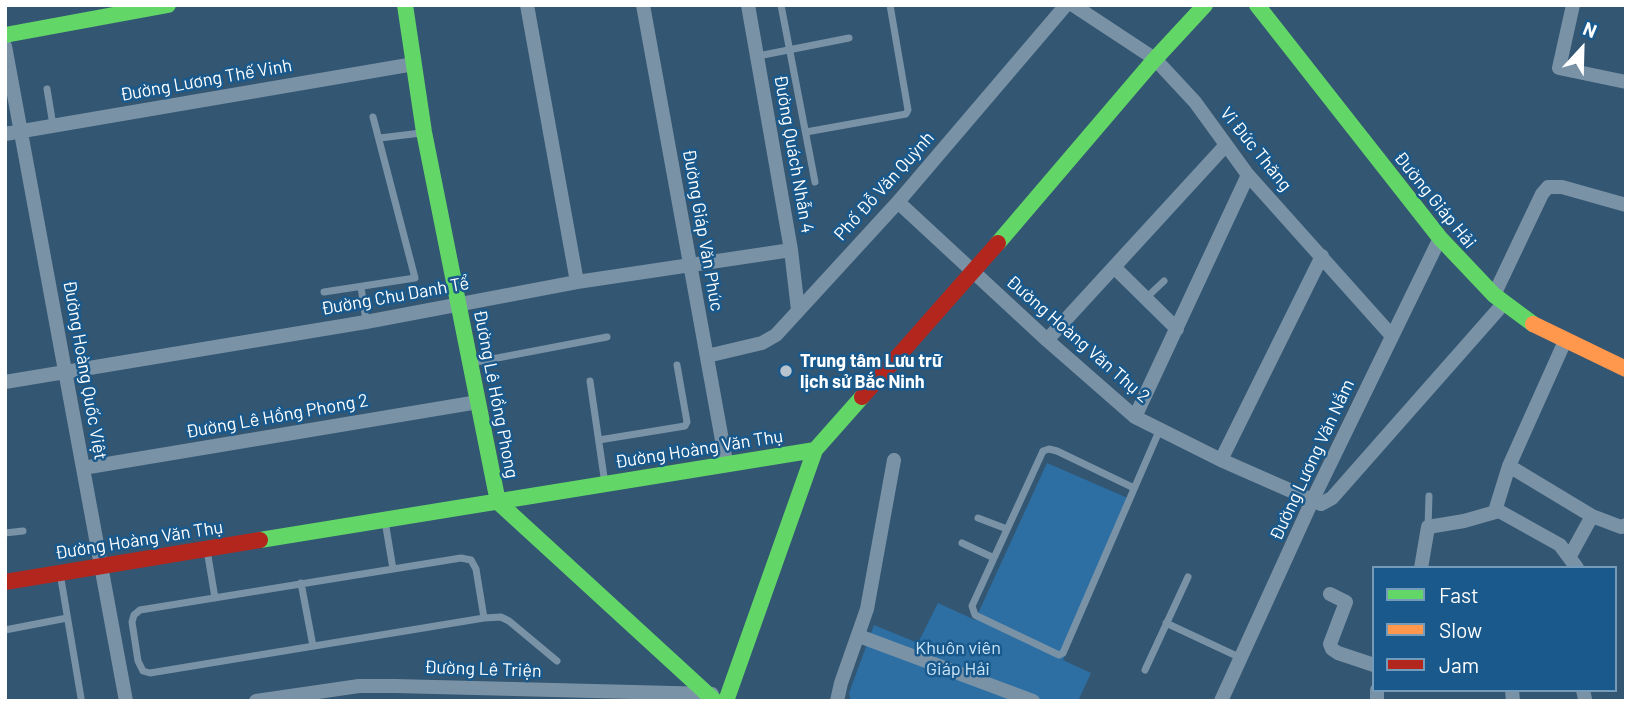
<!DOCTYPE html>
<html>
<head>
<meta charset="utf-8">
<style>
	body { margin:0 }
	#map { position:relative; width:1631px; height:706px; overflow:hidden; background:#335672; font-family:Barlow,sans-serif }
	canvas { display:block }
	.frame { position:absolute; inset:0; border:7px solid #fff; pointer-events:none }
	.legend { position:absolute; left:1372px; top:566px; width:245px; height:126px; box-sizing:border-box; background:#19598c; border:2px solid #759bba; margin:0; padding:9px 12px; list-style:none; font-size:21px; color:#fff }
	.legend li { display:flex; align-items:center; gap:14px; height:35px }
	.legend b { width:35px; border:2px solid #759bba }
	.north { position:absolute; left:1547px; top:14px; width:70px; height:70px; -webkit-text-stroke:5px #19598c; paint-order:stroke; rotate:22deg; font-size:19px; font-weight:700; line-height:28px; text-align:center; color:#fff }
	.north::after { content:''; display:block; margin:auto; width:24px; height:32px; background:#fff; clip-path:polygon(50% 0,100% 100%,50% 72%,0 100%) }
</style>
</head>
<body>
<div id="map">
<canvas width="1631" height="706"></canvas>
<div class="frame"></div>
<ul class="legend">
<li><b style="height:9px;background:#63d668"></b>Fast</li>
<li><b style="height:9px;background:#ff974d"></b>Slow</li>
<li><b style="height:9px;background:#b3261e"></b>Jam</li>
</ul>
<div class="north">N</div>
</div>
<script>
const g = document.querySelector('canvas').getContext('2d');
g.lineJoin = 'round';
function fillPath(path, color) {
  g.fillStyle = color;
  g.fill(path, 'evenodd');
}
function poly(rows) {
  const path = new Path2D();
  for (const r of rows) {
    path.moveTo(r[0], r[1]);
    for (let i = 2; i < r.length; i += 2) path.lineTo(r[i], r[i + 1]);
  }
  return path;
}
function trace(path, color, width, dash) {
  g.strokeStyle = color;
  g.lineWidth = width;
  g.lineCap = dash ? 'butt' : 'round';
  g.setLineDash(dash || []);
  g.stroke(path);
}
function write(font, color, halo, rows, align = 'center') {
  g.font = font + ' Barlow,sans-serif';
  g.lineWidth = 5;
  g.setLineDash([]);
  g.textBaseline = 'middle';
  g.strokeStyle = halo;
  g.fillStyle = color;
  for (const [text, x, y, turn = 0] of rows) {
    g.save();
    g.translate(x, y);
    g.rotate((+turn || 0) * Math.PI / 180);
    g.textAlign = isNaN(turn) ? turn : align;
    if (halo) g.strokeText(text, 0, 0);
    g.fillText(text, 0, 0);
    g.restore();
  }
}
fillPath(poly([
	[1047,463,1130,499,1063,660,1091,673,1078,701,851,701,849,693,874,625,918,643,938,603,975,620]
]), '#2d6fa3');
trace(poly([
	[781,5,815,182],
	[758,56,849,38],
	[47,89,53,125],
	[806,132,906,114,908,110,890,5],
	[380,138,421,133],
	[361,287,366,321],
	[324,292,415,278,373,117],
	[1146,298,1164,281],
	[471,363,607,337],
	[590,381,605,484],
	[599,440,685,426,687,422,677,365],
	[1134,488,1057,451,1049,449,1043,451,972,606,975,615,1059,655,1063,653,1160,429],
	[978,518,1007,529],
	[385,521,393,569],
	[1428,527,1429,496],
	[5,533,23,531],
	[962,543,994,558],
	[207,550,215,598],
	[461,558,471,560,476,569,484,618,150,673,143,671,138,661,132,622,134,615,140,610,461,558],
	[60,573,81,698],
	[301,583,313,646],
	[484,618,501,617,509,621,557,661],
	[1166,623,1241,658],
	[5,630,67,618],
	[1145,670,1188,577]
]), '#7a92a6', 7);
trace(poly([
	[527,5,577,282],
	[643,5,726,462],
	[748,5,791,250,798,310],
	[1073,5,1155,59,1195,102,1248,175,1392,336],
	[1573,5,1559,68,1626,82],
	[5,46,126,701],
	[5,134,414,64],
	[898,202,1047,340,1135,417,1221,460,1321,504,1332,498,1504,303],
	[1114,267,1177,329],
	[1494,295,1542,194,1548,187,1562,187,1626,205],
	[1047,340,1225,146],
	[707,356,762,343,776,335,898,202,1066,5],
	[5,382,366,322,577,282,791,250],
	[1135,417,1248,175],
	[1221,460,1322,256],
	[1509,466,1592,516],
	[83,468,478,402],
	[1495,511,1509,466,1565,341],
	[1570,556,1592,516,1621,527,1626,525],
	[1421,568,1428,527,1464,521,1499,511,1560,545,1577,568],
	[1330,594,1346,602,1330,644,1332,649,1338,653,1374,665],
	[859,636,1033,701],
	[1512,690,1513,701],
	[1583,690,1585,699],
	[256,701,359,686,395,686,712,694],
	[837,701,841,683,867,609,894,460],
	[1221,701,1312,501,1440,238],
	[1377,701,1377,690]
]), '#7a92a6', 14);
trace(poly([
	[405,5,424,132,498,502,715,701],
	[1257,5,1440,238,1494,295,1533,324],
	[5,35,168,5],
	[998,243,1155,59,1205,5],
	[260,540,815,450,862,397],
	[726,701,815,450]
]), '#63d668', 16);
trace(poly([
	[1533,324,1626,369]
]), '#ff974d', 16);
trace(poly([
	[862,397,998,243],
	[5,582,260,540]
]), '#b3261e', 16);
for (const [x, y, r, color] of [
	[786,371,7,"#b8c4ce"]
]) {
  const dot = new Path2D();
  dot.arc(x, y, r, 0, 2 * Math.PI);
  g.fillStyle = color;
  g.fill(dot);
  trace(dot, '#19598c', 2.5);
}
write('18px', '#fff', '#19598c', [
	["Đường Lương Thế Vinh",206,80,-10],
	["Vi Đức Thăng",1256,149,51],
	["Đường Quách Nhẫn 4",794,154,80],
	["Phố Đỗ Văn Quỳnh",884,186,-48],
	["Đường Giáp Hải",1435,200,51],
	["Đường Giáp Văn Phúc",703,230,80],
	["Đường Chu Danh Tể",395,296,-10],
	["Đường Hoàng Văn Thụ 2",1078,339,41],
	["Đường Hoàng Quốc Việt",85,370,80],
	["Đường Lê Hồng Phong",496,394,79],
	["Đường Lê Hồng Phong 2",277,416,-10],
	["Đường Hoàng Văn Thụ",699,449,-9],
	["Đường Lương Văn Nắm",1312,460,-65],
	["Đường Hoàng Văn Thụ",139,540,-9],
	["Đường Lê Triện",483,669,2]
]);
write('bold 18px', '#fff', '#19598c', [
	["Trung tâm Lưu trữ",800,361],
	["lịch sử Bắc Ninh",800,382]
], 'left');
write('18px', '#cae5fa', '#19598c', [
	["Khuôn viên",958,648],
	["Giáp Hải",958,669]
]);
</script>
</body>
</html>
